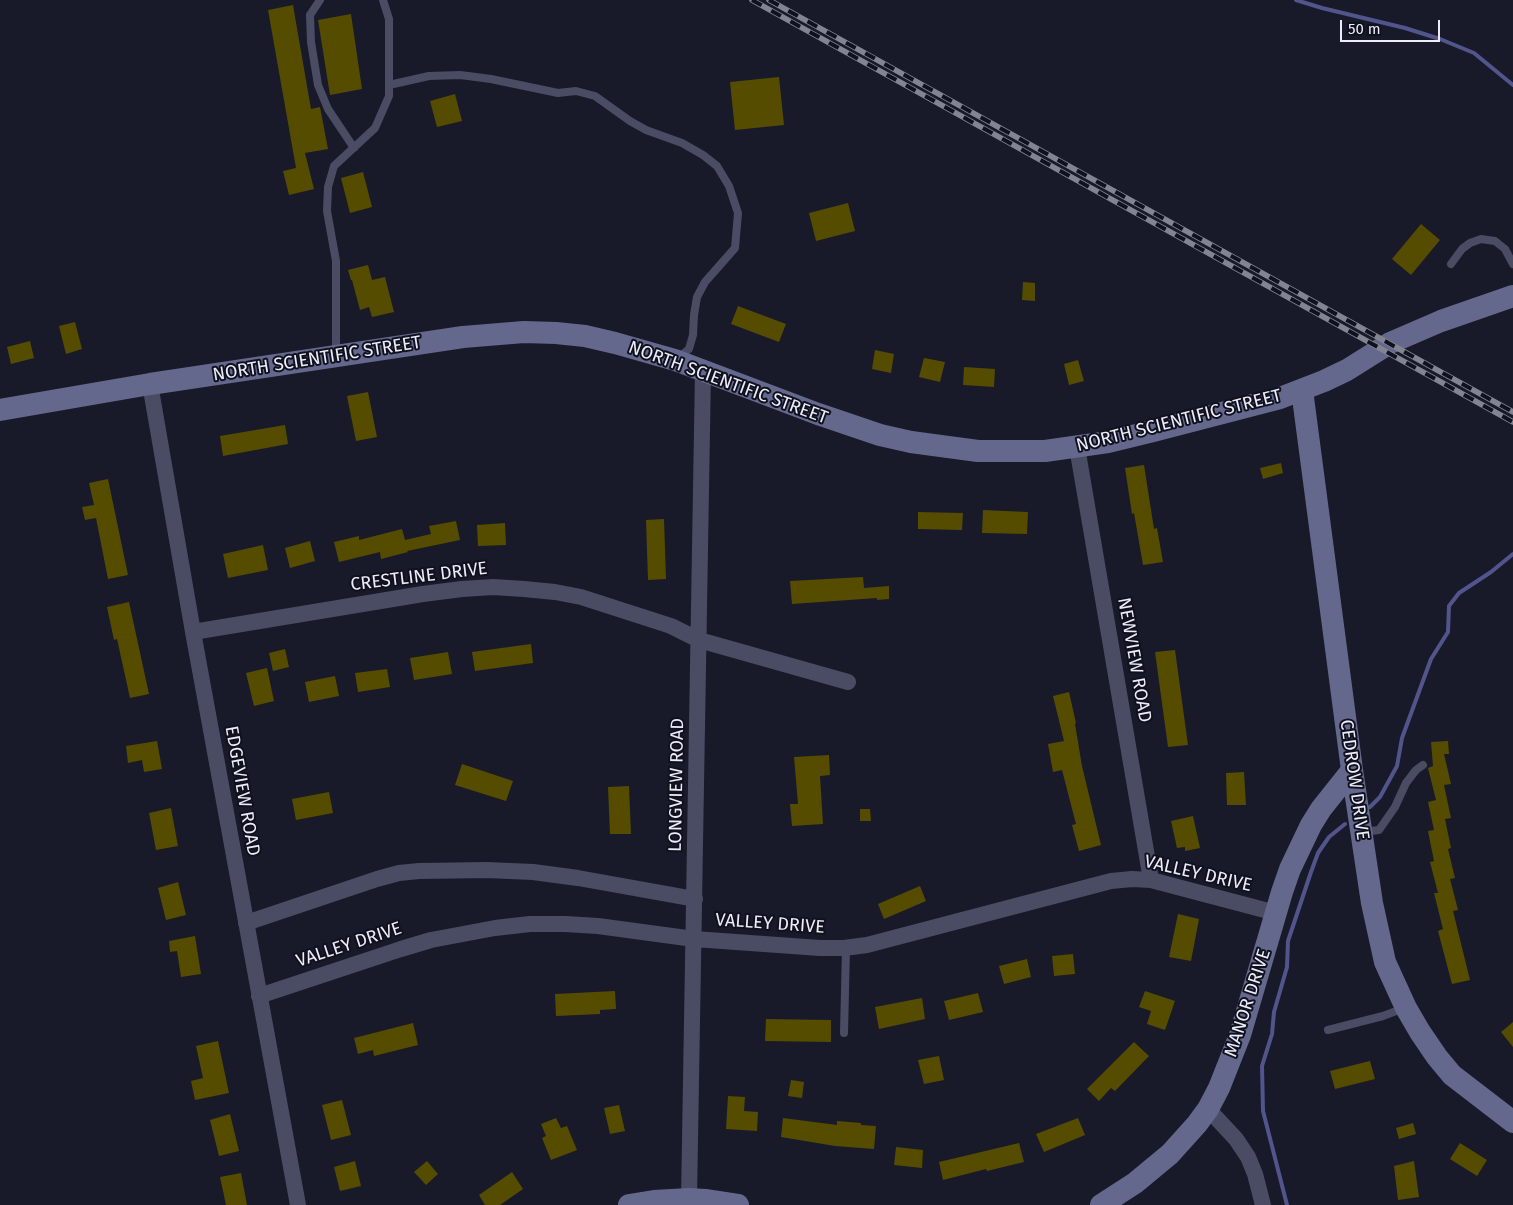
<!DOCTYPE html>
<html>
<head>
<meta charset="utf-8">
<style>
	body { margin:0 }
	#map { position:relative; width:1513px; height:1205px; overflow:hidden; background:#181a29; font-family:"Fira Sans",sans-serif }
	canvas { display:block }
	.scale { position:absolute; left:1340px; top:20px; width:100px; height:22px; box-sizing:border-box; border:2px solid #ecedf8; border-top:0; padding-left:6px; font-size:15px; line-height:18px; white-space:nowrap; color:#ecedf8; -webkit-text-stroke:4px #10111f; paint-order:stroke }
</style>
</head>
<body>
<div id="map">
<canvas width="1513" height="1205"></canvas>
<div class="scale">50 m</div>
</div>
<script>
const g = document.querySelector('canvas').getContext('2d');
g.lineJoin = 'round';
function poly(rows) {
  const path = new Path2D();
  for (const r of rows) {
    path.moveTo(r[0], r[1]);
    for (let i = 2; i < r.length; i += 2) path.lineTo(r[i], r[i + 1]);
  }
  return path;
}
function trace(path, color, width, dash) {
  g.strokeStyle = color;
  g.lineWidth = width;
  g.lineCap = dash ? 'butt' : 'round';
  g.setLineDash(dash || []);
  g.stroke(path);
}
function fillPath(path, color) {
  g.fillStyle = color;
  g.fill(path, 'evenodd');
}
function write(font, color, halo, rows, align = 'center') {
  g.font = font + ' "Fira Sans",sans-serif';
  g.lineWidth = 4;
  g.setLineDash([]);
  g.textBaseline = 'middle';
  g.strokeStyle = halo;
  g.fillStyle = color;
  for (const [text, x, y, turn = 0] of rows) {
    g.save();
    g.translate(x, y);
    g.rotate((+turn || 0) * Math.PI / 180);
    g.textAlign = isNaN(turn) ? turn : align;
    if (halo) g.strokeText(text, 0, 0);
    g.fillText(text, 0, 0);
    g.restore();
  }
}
trace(poly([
	[1296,0,1322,8,1405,28,1440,39,1474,53,1513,85],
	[1370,807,1380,797,1397,766,1402,738,1431,659,1448,632,1449,606,1459,593,1491,572,1513,554],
	[1287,1205,1263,1111,1262,1066,1272,1034,1274,1012,1287,967,1288,941,1311,872,1318,853,1329,837,1345,824]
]), '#51558b', 4);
fillPath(poly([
	[293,5,311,109,320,107,328,149,305,153,314,189,289,195,283,171,296,168,268,10],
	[351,14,362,89,330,95,318,20],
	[779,77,784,125,735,130,730,82],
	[455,94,462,121,437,127,430,101],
	[363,172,372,207,350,213,341,178],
	[848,203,855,231,816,241,809,213],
	[1421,224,1440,240,1411,275,1392,259],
	[368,265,372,280,385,277,394,312,372,317,369,307,360,310,352,280,351,280,348,270],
	[1023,282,1035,283,1035,301,1022,300],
	[738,306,786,324,779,342,731,324],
	[75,322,82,349,66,354,59,326],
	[30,341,34,358,11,364,7,347],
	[875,350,894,354,891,373,872,369],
	[924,358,945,362,940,382,919,377],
	[1078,360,1084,381,1069,385,1064,364],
	[964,367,995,369,994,387,963,385],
	[368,392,377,437,356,441,347,396],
	[285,425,288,444,223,456,220,436],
	[1281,463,1283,473,1263,479,1260,468],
	[1144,465,1154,529,1157,528,1163,562,1143,565,1134,513,1132,514,1125,468],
	[108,479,128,575,108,579,96,518,85,520,82,507,94,505,89,483],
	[983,510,1028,512,1027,534,982,533],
	[918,512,963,513,962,530,918,529],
	[664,519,666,579,648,580,646,520],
	[456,521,460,540,407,551,408,552,381,559,380,552,339,562,334,542,359,536,359,540,402,529,405,540,431,534,429,526],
	[505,523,506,545,478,546,477,525],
	[310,541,315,561,290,568,285,548],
	[263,545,268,570,228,578,223,554],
	[863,577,864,588,889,586,889,599,877,600,877,598,792,604,790,581],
	[129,602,149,694,130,698,117,639,114,640,107,607],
	[531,644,533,663,475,671,472,652],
	[285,649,289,667,273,671,269,653],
	[1175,650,1188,745,1168,747,1155,652],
	[448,652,452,674,414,680,410,658],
	[267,668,274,701,254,706,246,673],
	[387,669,390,687,358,692,355,673],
	[335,676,339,696,309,702,305,682],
	[1069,692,1076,723,1075,724,1082,766,1101,845,1079,851,1072,825,1076,824,1062,770,1053,772,1048,744,1064,741,1053,696],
	[157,741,162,769,144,772,142,760,128,763,126,746],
	[1448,741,1449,754,1444,754,1451,784,1444,785,1451,818,1445,819,1451,848,1448,849,1455,878,1450,879,1458,910,1453,911,1470,980,1452,984,1438,931,1443,929,1434,893,1438,893,1430,862,1434,861,1428,831,1434,830,1428,802,1436,800,1428,768,1433,766,1431,742],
	[829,755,830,775,820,776,823,824,792,826,790,804,798,804,794,757],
	[462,764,513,781,506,801,455,785],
	[1244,772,1246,805,1227,805,1226,773],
	[629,786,631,834,610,834,608,787],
	[329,792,333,813,296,820,292,799],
	[171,808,178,846,156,850,149,813],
	[860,809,870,809,871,821,860,821],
	[1193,816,1200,848,1185,851,1185,847,1177,848,1171,821],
	[178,882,186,915,166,920,158,888],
	[920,886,926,901,884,919,878,904],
	[1178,914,1199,919,1191,961,1169,957],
	[195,936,201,974,181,977,177,951,170,952,169,941],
	[1073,954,1075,974,1054,976,1052,956],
	[1027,959,1031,977,1004,984,999,966],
	[615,991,616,1009,600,1010,600,1014,556,1016,555,994],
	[1145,991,1175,1001,1165,1030,1147,1024,1151,1011,1139,1007],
	[978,993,983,1012,949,1020,944,1001],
	[922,998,925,1019,879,1029,875,1007],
	[766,1019,831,1020,831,1042,765,1041],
	[1513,1022,1513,1047,1501,1032],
	[413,1023,418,1045,374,1056,373,1050,358,1054,354,1038],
	[218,1041,229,1093,195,1100,191,1081,203,1078,196,1046],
	[1134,1042,1149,1056,1115,1091,1111,1088,1099,1101,1087,1089],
	[939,1056,944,1080,924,1084,918,1060],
	[1370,1061,1375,1079,1335,1089,1330,1071],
	[791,1080,804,1082,802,1098,788,1096],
	[728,1096,745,1097,744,1111,758,1112,757,1131,726,1129],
	[342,1100,351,1135,331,1140,322,1105],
	[619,1105,625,1131,610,1134,604,1108],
	[230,1114,239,1151,219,1156,210,1120],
	[556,1118,561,1128,567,1126,577,1150,551,1160,542,1138,546,1136,541,1124],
	[783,1118,837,1125,837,1121,861,1123,861,1125,876,1126,874,1149,835,1146,781,1137],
	[1078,1118,1085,1135,1044,1152,1036,1134],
	[1413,1123,1416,1134,1399,1139,1396,1128],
	[1019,1143,1024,1162,987,1171,986,1169,943,1180,939,1162],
	[1460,1143,1487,1160,1477,1176,1450,1159],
	[896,1147,923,1150,922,1168,894,1165],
	[355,1161,361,1186,340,1191,334,1167],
	[427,1161,438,1174,426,1185,414,1172],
	[1414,1161,1419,1197,1398,1200,1394,1166],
	[512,1172,523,1189,500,1205,485,1205,479,1195],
	[241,1173,247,1205,226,1205,220,1177]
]), '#554c00');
trace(poly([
	[320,0,310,15,311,42,318,85,328,109,354,148],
	[389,85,429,76,460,75,491,79,558,93,576,91,595,96,630,121,646,130,682,143,703,155,717,166,729,186,738,213,735,248,705,282,697,297,694,315,693,335,689,349,679,357],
	[1451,264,1462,249,1470,243,1481,239,1495,241,1505,249,1513,264],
	[336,354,336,261,327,211,328,187,334,166,375,128,389,96,389,19,383,0],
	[1363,832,1379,830,1395,807,1406,783,1416,770,1423,765],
	[1328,1030,1383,1016,1404,1008],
	[844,1033,846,948]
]), '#4a4c64', 8);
trace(poly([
	[150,384,193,632,298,1205],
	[1077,447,1151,880],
	[193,632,423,594,462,589,493,587,524,589,555,592,581,597,671,626,699,640,848,682],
	[246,923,377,879,399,873,419,871,487,870,533,872,578,878,695,899],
	[259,996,401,949,431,940,495,928,530,924,565,924,598,926,694,939,820,948,844,948,867,945,1111,881,1132,879,1151,880,1276,913],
	[1208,1109,1236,1139,1248,1157,1255,1174,1263,1205],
	[689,1199,703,371]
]), '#4a4c64', 16);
trace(poly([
	[1302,390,1352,770,1372,903,1385,962,1406,1008,1420,1032,1437,1057,1452,1075,1513,1122],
	[0,410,150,384,463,337,524,332,556,333,585,336,615,343,675,360,818,414,880,435,911,442,978,451,1045,451,1108,442,1153,431,1280,398,1324,381,1347,370,1390,343,1441,321,1513,296],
	[629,1205,654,1201,689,1199,705,1200,738,1205],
	[1101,1205,1135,1183,1170,1154,1197,1124,1208,1109,1219,1088,1240,1035,1282,892,1290,869,1311,825,1321,809,1352,770]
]), '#64688d', 22);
const rail = poly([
	[752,0,1513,422],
	[769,0,1513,412]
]);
trace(rail, '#828491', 5.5);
trace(rail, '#10111f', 4, [11]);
write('18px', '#ecedf8', '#10111f', [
	["NORTH SCIENTIFIC STREET",317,359,-9],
	["NORTH SCIENTIFIC STREET",728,383,20],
	["NORTH SCIENTIFIC STREET",1179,421,-14],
	["CRESTLINE DRIVE",419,577,-7],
	["NEWVIEW ROAD",1134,660,80],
	["CEDROW DRIVE",1354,780,82],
	["LONGVIEW ROAD",677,785,-89],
	["EDGEVIEW ROAD",242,791,80],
	["VALLEY DRIVE",1198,874,13],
	["VALLEY DRIVE",770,924,4],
	["VALLEY DRIVE",349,945,-18],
	["MANOR DRIVE",1248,1003,-72]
]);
</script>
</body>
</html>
